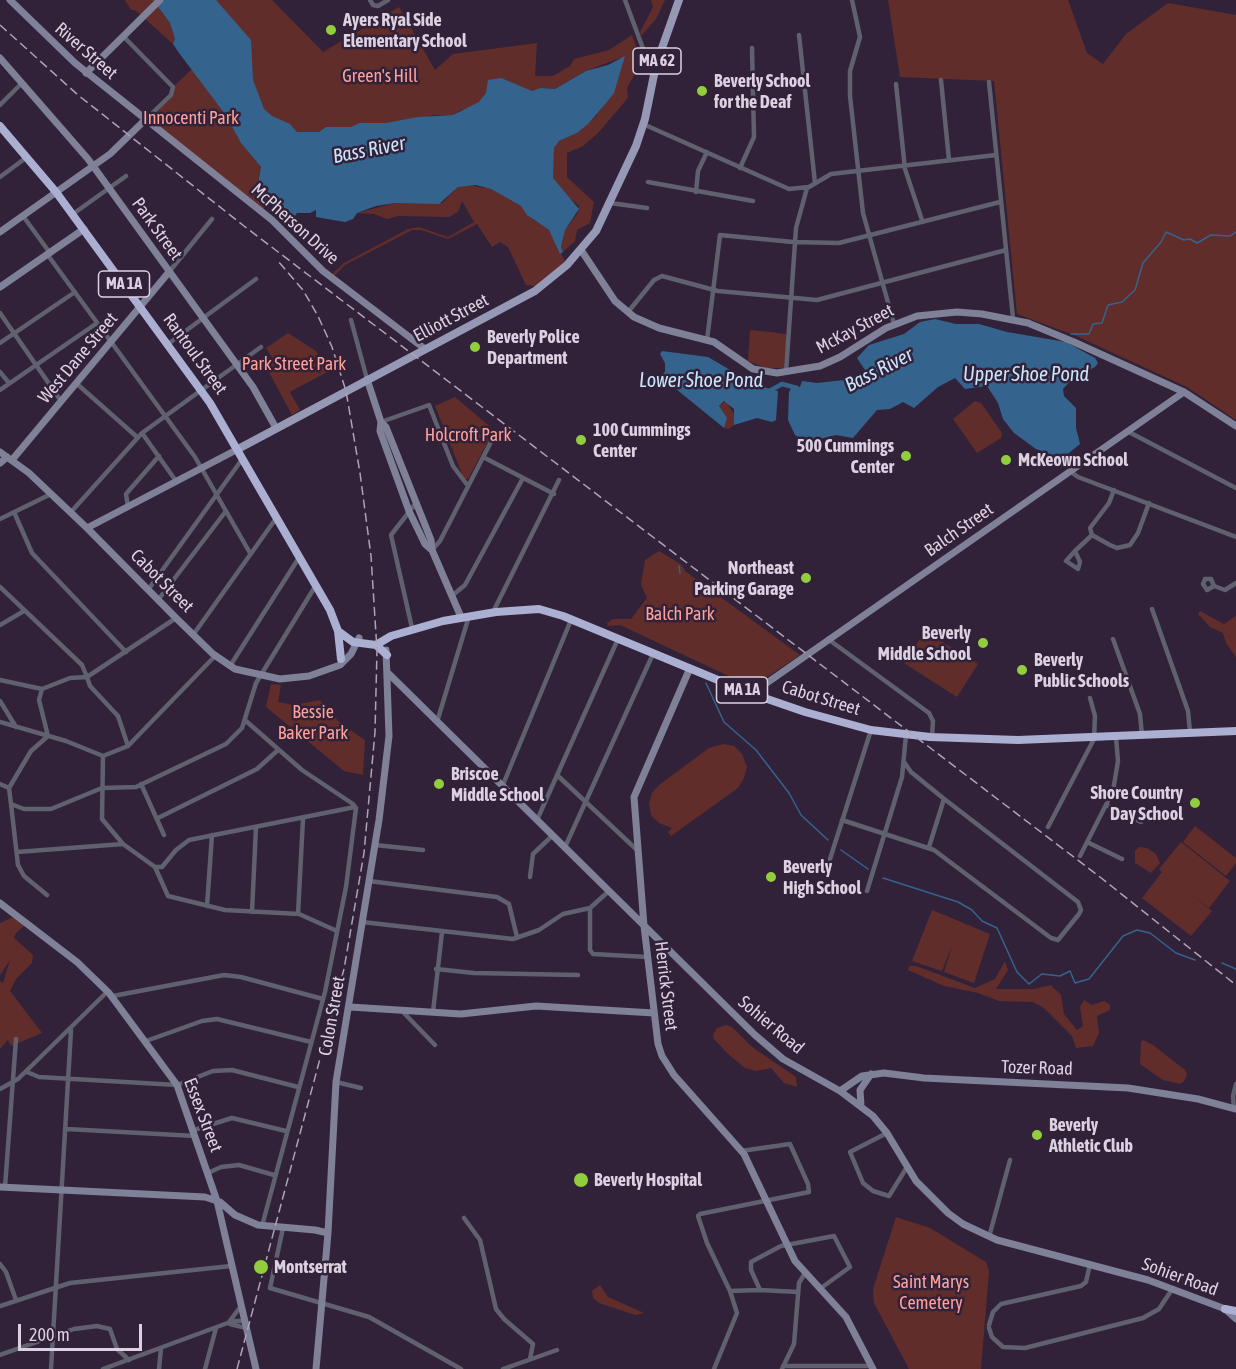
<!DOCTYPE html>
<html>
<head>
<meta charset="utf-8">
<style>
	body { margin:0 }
	#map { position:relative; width:1236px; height:1369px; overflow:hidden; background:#322239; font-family:"Asap Condensed",sans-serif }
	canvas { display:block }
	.scale { position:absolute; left:18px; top:1324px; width:124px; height:27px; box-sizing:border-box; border:3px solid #dcd1e1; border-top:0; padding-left:8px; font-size:18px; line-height:21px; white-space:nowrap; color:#dcd1e1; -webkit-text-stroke:4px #322239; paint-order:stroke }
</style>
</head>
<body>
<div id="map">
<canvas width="1236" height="1369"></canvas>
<div class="scale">200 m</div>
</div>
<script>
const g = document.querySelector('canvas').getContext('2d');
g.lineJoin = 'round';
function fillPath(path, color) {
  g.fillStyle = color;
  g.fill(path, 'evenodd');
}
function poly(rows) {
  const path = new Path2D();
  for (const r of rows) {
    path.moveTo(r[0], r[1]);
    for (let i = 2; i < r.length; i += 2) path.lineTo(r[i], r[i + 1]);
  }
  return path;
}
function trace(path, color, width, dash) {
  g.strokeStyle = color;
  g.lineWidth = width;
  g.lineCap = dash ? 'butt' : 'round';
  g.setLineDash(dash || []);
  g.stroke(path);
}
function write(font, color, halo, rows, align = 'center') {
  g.font = font + ' "Asap Condensed",sans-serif';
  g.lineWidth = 5;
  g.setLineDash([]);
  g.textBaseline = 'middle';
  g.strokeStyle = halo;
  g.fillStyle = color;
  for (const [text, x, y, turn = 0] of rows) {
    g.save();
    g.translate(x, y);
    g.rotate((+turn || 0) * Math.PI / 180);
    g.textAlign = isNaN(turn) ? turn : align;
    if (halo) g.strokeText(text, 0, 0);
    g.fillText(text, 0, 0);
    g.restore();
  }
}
fillPath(poly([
	[125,0,153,0,170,23,175,39,173,44,135,10,131,10],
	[196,0,272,0,323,52,399,7,435,70,453,54,537,43,535,76,553,76,570,66,574,59,609,50,632,35,637,49,638,61,637,70,627,88,628,98,598,133,583,146,567,153,567,177,594,202,590,223,577,230,575,241,563,252,561,247,565,230,578,213,579,206,559,189,552,178,554,148,559,141,577,133,595,117,613,93,620,58,586,71,555,89,541,88,534,95,461,110,453,115,435,115,353,132,299,137,263,113],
	[651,0,665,0,656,19,641,36,640,32,653,7],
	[888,0,1068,0,1087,53,1103,64,1126,34,1168,3,1236,15,1236,420,1187,387,1074,335,1017,314,994,81,900,77],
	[192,69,228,117,241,143,261,167,258,184,267,204,262,211,145,120,171,95,173,87],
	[468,185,491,189,521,206,531,218,549,230,567,265,541,287,526,285,508,247,500,242,492,247,477,224,448,239,421,230,412,230,345,265,332,278,330,276,344,263,408,229,419,227,448,237,474,222,462,201,458,212,449,217,398,216,387,219,374,214,357,213,395,203,442,203,458,187],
	[750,330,787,334,784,368,766,368,748,361],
	[288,333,316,351,327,372,290,392,300,410,292,415,264,363,272,357,266,348],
	[455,397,494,430,468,479,464,479,435,406],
	[726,401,735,416,734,425,729,429,724,428,727,418,719,406],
	[975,401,981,403,1002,433,1001,438,977,453,953,419],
	[659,551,682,565,685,571,800,655,752,687,620,625,608,626,607,623,613,619,631,619,647,598,641,585,645,560],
	[1200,611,1224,624,1236,616,1236,657,1226,643,1223,633,1210,627,1198,614],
	[925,631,978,664,957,697,904,663],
	[271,684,281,685,278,702,294,705,320,700,340,723,365,740,363,775,344,771,266,707],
	[723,744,734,746,742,754,747,767,744,778,738,788,671,836,668,832,672,828,659,823,651,815,649,804,652,793,659,785,709,748],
	[1195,826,1236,858,1236,863,1226,876,1183,842],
	[1181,842,1230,881,1209,908,1190,894,1212,911,1191,936,1142,898,1162,872,1159,869],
	[1139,847,1147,848,1156,854,1160,863,1151,873,1135,863,1135,851],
	[932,910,990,934,974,983,944,972,953,943,942,971,912,961],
	[16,916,26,924,16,933,14,938,33,955,32,963,16,979,10,991,42,1033,11,1046,8,1040,0,1049,0,981,3,983,10,960,0,975,0,923],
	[1005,961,1008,970,996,989,1034,989,1051,985,1061,995,1064,1014,1077,1030,1083,1026,1080,1007,1084,1000,1092,1005,1104,1001,1110,1005,1110,1010,1097,1016,1099,1033,1093,1046,1076,1048,1072,1036,1044,1008,1033,1002,999,1001,978,993,944,986,908,970,909,966,916,966,975,988,995,979],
	[726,1025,732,1027,752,1047,796,1077,797,1087,784,1083,771,1068,756,1071,745,1068,727,1053,714,1039,713,1035,717,1028],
	[1143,1040,1153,1045,1185,1070,1187,1075,1184,1081,1180,1084,1163,1080,1140,1064,1141,1042],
	[896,1217,930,1228,986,1262,989,1271,981,1369,909,1369,874,1303,873,1289],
	[600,1285,608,1297,644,1313,635,1315,599,1303,593,1298,592,1291]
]), '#612d2a');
fillPath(poly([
	[153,0,216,0,251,40,253,80,264,109,272,116,290,124,297,132,319,132,326,127,351,127,360,123,386,123,418,117,453,115,479,102,486,93,488,80,501,78,532,91,541,88,555,89,586,71,608,65,625,56,614,93,607,102,588,124,577,133,559,141,554,148,553,178,579,209,565,230,561,247,563,252,560,254,549,230,527,215,521,206,491,189,476,185,458,187,439,204,395,203,376,206,357,213,353,219,345,222,316,217,316,210,310,213,297,213,291,222,287,221,263,197,258,184,261,167,241,143,225,114,179,53,173,44,175,39,170,23],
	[935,319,956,324,979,324,1007,332,1066,342,1095,358,1098,363,1095,367,1073,378,1063,389,1064,396,1076,408,1076,428,1080,444,1064,457,1054,456,1036,449,1014,433,1003,419,998,403,987,386,965,389,955,378,938,387,914,408,903,402,890,409,877,410,853,438,836,435,807,442,795,435,788,420,789,392,792,387,794,389,800,387,802,381,817,383,862,378,867,373,857,358,869,345,904,334,920,322],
	[662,351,708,357,756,385,778,391,776,420,772,422,757,418,734,425,734,409,724,401,719,406,727,418,724,428,660,376,665,372,665,363,660,354]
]), '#34648d');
trace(poly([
	[1071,334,1089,334,1093,324,1102,323,1108,305,1122,302,1135,290,1143,263,1161,242,1166,232,1184,240,1190,239,1197,243,1211,235,1230,236,1236,232],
	[679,566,680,573],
	[706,683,724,722,756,750,789,793,801,815,828,840],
	[841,850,868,869],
	[883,878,958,902,972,910,982,921,997,928,1017,972,1029,984,1042,974,1060,976,1070,971,1075,983,1089,979,1123,936,1137,930,1150,933,1176,953,1195,960],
	[1222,963,1236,969]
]), '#34648d', 1.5);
trace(poly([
	[771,390,782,384,797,388]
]), '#34648d', 4.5);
trace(poly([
	[370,0,373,5,378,6,388,0],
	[625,0,645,54,656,65],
	[852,0,860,37,850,71,850,96,863,213,894,324],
	[799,35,815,183],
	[123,36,173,87,171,95,145,120],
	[941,80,949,160],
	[989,82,1013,318],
	[896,84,905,169,922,220],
	[0,105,22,83],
	[643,124,789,189,809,187,831,174,996,155],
	[740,168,754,137,752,48],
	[0,177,27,157],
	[648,182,753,201],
	[696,192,698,171,707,152],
	[610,203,647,208],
	[73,214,126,176],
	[23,216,50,253],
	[47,254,195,457,250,553],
	[169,272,212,219],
	[628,312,654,280,662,276,718,291,817,300,1006,250],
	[0,313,61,401],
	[351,320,367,379],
	[707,340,720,235,793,242,839,243,1000,202],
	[0,343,75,292],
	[168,344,256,279],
	[0,372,9,383],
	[786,372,796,228,807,188],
	[76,383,137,437],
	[0,390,97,323],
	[381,422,429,405,453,466,468,486],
	[1127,431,1236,488],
	[142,433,176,481],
	[483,457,554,494],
	[1071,472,1078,477,1236,537],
	[1114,490,1109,503,1090,528,1092,535,1110,545,1117,548,1130,545,1138,533,1149,503],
	[128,507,126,494,159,456],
	[14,512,32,553,126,652],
	[71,512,142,433,261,347],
	[0,519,51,494],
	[432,550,440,541,495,434],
	[1075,551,1080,562,1078,569,1066,561,1075,551],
	[1075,551,1092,535],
	[1214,586,1211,579,1205,579,1203,584,1207,590,1214,586,1225,590,1236,583],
	[0,587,82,665,87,677,176,618],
	[148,590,243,458],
	[453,595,465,585,523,478],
	[158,600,226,511],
	[1152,609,1188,711,1190,732],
	[493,612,559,480],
	[0,625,24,611],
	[412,628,391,535,416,503],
	[193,635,277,517],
	[828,639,929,713,933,721,932,737],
	[1113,639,1140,714,1142,736],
	[230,666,300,556],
	[0,680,42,689,70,678,87,677,90,686,118,716,128,746],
	[0,701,16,727],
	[246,721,302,770,353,804,356,808,346,887,325,992,262,1226],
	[0,722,66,741,103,756,102,819,123,844,155,867,168,896,225,910,299,914,337,931],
	[437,722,469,616],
	[103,756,128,746,215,656],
	[557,775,637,850],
	[0,784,9,788,11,804,24,809,51,809,102,788,136,787,226,744,242,728,256,683,316,585],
	[141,784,164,835],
	[502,787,571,620],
	[9,788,31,751,48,736,39,700,42,689],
	[11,804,18,865,24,876,47,895],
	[1106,805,1141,822],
	[158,818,257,769,278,750],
	[537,820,618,639],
	[842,820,934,850,1051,938,1058,940,1079,914,1081,910,1078,902,943,798,911,772,904,762],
	[1048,827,1094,739,1095,716,1090,698],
	[1087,842,1122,859],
	[375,845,423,850],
	[565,847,653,654],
	[929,847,944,799],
	[17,852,123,844],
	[1080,856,1113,791,1118,761,1116,737],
	[830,859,871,730],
	[155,867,162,867,176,850,189,840,355,807],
	[530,877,533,854,553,835],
	[369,881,497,897,509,904,517,937],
	[867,891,902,777,906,735],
	[207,906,212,835],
	[590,908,590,950,593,954,647,957],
	[252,912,256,827],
	[298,914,303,819],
	[362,922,513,939,539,930,563,914,590,908,609,891],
	[436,969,474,973,578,975],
	[113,996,224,975,241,977,323,999],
	[401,1010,435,1045],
	[433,1012,442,932],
	[146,1041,202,1021,217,1019,311,1042],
	[27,1072,39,1077,177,1085,213,1071,232,1070,298,1087],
	[336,1082,361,1088],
	[0,1089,18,1079,108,991],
	[1234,1108,1233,1096,1236,1084],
	[67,1129,195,1136],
	[194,1130,232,1118,286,1131],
	[887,1133,850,1152,863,1183,873,1191,889,1196,907,1167],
	[208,1173,221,1167,239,1165,274,1175],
	[5,1187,16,1039],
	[464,1218,480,1240,496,1309,504,1319,533,1344,530,1359],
	[283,1228,270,1288,369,1317,461,1369],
	[989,1237,1010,1160],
	[0,1264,6,1272,16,1300],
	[730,1291,760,1290],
	[798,1292,760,1290,751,1270,751,1262,781,1246,834,1236,850,1267,821,1288],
	[0,1306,70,1283,231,1266],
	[229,1322,241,1306],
	[230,1324,246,1328],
	[989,1325,993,1312,1001,1304,1081,1286,1086,1282,1090,1264],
	[989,1328,992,1337,1003,1347,1025,1348,1143,1318,1159,1309,1173,1288],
	[0,1355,74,1329,97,1326,110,1329,117,1349,129,1360],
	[783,1366,872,1366],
	[51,1369,71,1030],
	[103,1369,233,1321,245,1321],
	[159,1369,161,1348],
	[205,1369,216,1328],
	[503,1369,557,1350],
	[714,1369,737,1313,730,1291,707,1243,698,1216,700,1214,809,1192,808,1184,790,1144,741,1151],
	[782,1369,794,1344,799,1283,805,1273]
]), '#60616f', 4.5);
trace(poly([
	[10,0,75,63,272,220,323,271,425,349],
	[0,58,88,159,253,387,276,428],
	[86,73,160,0],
	[0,232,110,154,145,120],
	[581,250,615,301,634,317,659,328,714,342,753,369,777,373,820,366,840,357,886,328,917,316,957,312,982,314,1028,323,1074,342,1184,392,1236,426],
	[0,287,84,229],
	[367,379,381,422,386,427,431,540,432,550,461,617],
	[381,422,380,431,409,511,425,544,432,550],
	[0,452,29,473,87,528,176,618,213,654,235,669,280,679,309,676,340,665,351,654,359,638],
	[12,460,169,272],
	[0,463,7,457],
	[87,528,238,449],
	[690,668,634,797,644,926,658,1044,662,1056,674,1075,744,1154,795,1261,846,1317,873,1369],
	[388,673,755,1035,783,1059,840,1091,873,1116,887,1133,916,1181,948,1213,963,1224,997,1240,1148,1280,1228,1310],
	[751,694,1184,392],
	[0,903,77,962,109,993,177,1085,217,1201,256,1369],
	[350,1007,461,1014,536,1006,654,1013],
	[840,1091,862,1076,884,1073,924,1078,1128,1088,1198,1099,1236,1109],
	[861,1106,860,1090,871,1074],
	[0,1187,205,1197,220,1202,235,1215,258,1225,315,1230,328,1233],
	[1225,1309,1236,1319],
	[316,1369,328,1233,336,1082,379,820,389,736,386,650]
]), '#7e8197', 7);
trace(poly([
	[238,449,535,291,567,265,596,231,636,146,645,119,656,65,679,0]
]), '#9699b5', 8);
trace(poly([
	[0,126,56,192,210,403,330,610,338,631,353,642,376,645,391,636,443,621,496,612,539,609,563,616,747,692,805,712,871,730,930,737,1018,740,1236,731],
	[338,631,341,659],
	[376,645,387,655],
	[1225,1309,1236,1311]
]), '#abafd1', 8);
trace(poly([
	[0,25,78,95,244,226,1100,877,1236,985],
	[237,1369,344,969,364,853,375,732,377,650,371,556,360,473,346,391,332,347,318,316,303,290,278,261]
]), '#afa3b4', 1.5, [9, 4.5]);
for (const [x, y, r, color] of [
	[331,30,6,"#92cd3e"],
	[702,91,6,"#92cd3e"],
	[475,347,6,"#92cd3e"],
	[581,440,6,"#92cd3e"],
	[906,456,6,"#92cd3e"],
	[1006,460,6,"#92cd3e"],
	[806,578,6,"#92cd3e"],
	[983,643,6,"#92cd3e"],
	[1022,670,6,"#92cd3e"],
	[439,784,6,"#92cd3e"],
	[1195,803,6,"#92cd3e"],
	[771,877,6,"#92cd3e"],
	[1037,1135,6,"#92cd3e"],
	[581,1180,8,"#92cd3e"],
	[261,1267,8,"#92cd3e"]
]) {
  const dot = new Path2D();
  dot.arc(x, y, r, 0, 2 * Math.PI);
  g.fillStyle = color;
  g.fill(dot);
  trace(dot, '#322239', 2);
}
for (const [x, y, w] of [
	[657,61,48],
	[124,284,51],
	[742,690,51]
]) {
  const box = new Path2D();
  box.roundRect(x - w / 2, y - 13, w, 26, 4.5);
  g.fillStyle = '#322239';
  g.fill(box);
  trace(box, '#dcd1e1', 1.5);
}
write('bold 16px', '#dcd1e1', null, [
	["MA 62",657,61],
	["MA 1A",124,284],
	["MA 1A",742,690]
]);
write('bold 18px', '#dcd1e1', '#322239', [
	["Ayers Ryal Side",343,20],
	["Elementary School",343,41],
	["Beverly School",714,81],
	["for the Deaf",714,102],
	["Beverly Police",487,337],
	["Department",487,358],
	["100 Cummings",593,430],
	["Center",593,451],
	["500 Cummings",894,446,"right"],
	["Center",894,467,"right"],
	["McKeown School",1018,460],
	["Northeast",794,568,"right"],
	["Parking Garage",794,589,"right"],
	["Beverly",971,633,"right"],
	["Middle School",971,654,"right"],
	["Beverly",1034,660],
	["Public Schools",1034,681],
	["Briscoe",451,774],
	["Middle School",451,795],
	["Shore Country",1183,793,"right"],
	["Day School",1183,814,"right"],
	["Beverly",783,867],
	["High School",783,888],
	["Beverly",1049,1125],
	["Athletic Club",1049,1146],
	["Beverly Hospital",594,1180],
	["Montserrat",274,1267]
], 'left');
write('18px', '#dcd1e1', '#322239', [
	["River Street",86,51,41],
	["McPherson Drive",295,224,42],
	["Park Street",157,229,54],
	["Elliott Street",451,318,-28],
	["McKay Street",855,329,-28],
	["Rantoul Street",195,354,54],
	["West Dane Street",78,358,-50],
	["Balch Street",959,530,-35],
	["Cabot Street",162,581,45],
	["Cabot Street",821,698,17],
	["Herrick Street",666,986,83],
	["Colon Street",332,1016,-80],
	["Sohier Road",771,1025,40],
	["Tozer Road",1037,1068,2],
	["Essex Street",203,1115,69],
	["Sohier Road",1180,1277,20]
]);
write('18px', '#ffa099', '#322239', [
	["Green's Hill",380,76],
	["Innocenti Park",191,118],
	["Park Street Park",294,364],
	["Holcroft Park",468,435],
	["Balch Park",680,614],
	["Bessie",313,712],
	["Baker Park",313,733],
	["Saint Marys",931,1282],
	["Cemetery",931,1303]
]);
write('italic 20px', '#c9e5fe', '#322239', [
	["Bass River",369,150,-11],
	["Bass River",879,370,-27],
	["Upper Shoe Pond",1026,375],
	["Lower Shoe Pond",701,381]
]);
</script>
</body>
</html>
